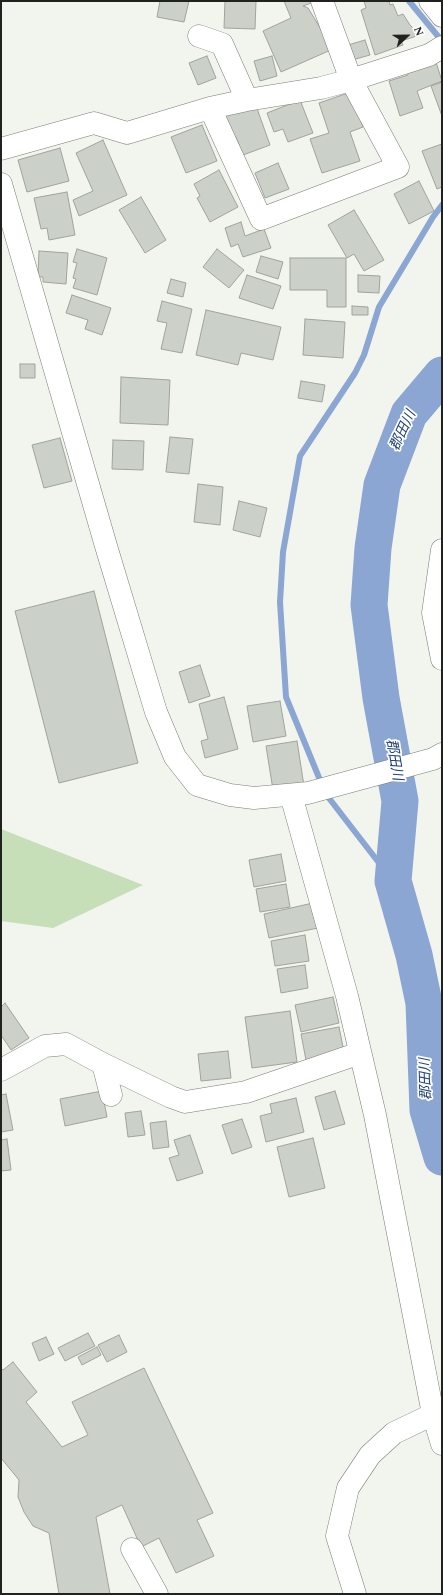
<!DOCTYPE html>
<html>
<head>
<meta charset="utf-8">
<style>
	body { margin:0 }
	#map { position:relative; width:443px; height:1595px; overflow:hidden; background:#f1f5ee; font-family:Spectral,serif }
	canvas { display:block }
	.frame { position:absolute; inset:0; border:2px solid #20221f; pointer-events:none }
	.north { position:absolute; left:387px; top:16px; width:40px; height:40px; -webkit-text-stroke:3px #fff; paint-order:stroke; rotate:68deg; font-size:11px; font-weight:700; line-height:16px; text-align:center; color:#20221f }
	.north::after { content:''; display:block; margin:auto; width:14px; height:18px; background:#20221f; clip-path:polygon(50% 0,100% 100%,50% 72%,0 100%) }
</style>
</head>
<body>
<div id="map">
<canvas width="443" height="1595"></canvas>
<div class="frame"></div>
<div class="north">N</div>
</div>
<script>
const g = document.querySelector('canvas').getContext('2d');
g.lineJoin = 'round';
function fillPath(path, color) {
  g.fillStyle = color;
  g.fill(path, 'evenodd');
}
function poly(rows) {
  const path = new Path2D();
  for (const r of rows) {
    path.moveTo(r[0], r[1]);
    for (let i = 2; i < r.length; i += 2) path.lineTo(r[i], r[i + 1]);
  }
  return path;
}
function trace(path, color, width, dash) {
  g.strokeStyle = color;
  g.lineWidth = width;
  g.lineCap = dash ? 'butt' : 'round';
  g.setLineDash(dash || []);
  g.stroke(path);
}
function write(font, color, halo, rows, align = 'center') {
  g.font = font + ' Spectral,"Noto Sans JP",serif';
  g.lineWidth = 3.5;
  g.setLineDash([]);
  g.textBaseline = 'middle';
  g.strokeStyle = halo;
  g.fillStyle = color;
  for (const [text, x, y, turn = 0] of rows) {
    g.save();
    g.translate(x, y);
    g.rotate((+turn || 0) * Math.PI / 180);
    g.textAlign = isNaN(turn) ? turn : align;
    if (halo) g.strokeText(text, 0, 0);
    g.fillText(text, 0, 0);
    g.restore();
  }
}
fillPath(poly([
	[1,829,143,885,53,928,1,921]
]), '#c6dfb8');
trace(poly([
	[409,1,442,41],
	[322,785,286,697,280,602,283,552,300,456,355,373,364,355,379,307,433,217,442,205],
	[325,793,393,881]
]), '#8ba6d2', 6);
trace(poly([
	[442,375,409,414,382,485,373,548,369,605,381,698,400,801,393,881,414,955,424,1003,428,1110,442,1157]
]), '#8ba6d2', 37);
const building = poly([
	[160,1,189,1,184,22,157,17,160,1],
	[225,1,256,1,255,29,224,28,225,1],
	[284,1,317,1,303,6,308,8,333,49,281,72,263,31,291,18,284,1],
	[364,1,389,1,390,5,393,4,398,16,403,14,410,25,420,35,401,41,403,45,375,55,361,10,366,8,364,1],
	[365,40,370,55,352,60,348,45,365,40],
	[207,56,216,78,198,85,189,63,207,56],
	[272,56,277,76,260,81,254,61,272,56],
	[435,59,442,81,417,91,423,108,400,116,389,81,408,75,406,69,435,59],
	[442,82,442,116,431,86,442,82],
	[351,92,363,127,350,132,360,161,322,173,310,139,329,133,319,103,351,92],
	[254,100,270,145,235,158,239,145,236,137,226,140,217,113,254,100],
	[300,100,313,133,288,142,283,129,274,132,267,113,300,100],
	[202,125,217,161,186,173,171,137,202,125],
	[103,140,127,195,79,216,73,200,93,191,76,153,103,140],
	[442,144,442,187,437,189,422,151,442,144],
	[60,148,69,181,27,192,18,160,60,148],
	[278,163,289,189,265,198,255,173,278,163],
	[219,170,238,207,210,222,197,198,200,196,194,184,219,170],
	[419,181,434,211,409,224,394,194,419,181],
	[67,192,75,235,49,240,47,228,41,229,34,198,67,192],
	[141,197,166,240,145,253,119,210,141,197],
	[354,210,384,260,364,271,354,254,347,258,328,225,354,210],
	[241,222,245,236,264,229,271,248,243,257,238,244,231,247,225,228,241,222],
	[77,249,107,258,97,295,73,288,76,279,73,278,77,263,73,262,77,249],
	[217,249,244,270,229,288,203,267,217,249],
	[39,251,68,253,66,284,43,282,43,277,38,277,39,251],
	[261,256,283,262,278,279,256,272,261,256],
	[290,258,346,258,346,307,327,307,327,290,290,290,290,258],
	[247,275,281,286,273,309,239,298,247,275],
	[358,275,380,276,379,293,358,292,358,275],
	[171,279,186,283,183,297,167,293,171,279],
	[72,295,111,308,102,335,85,329,88,320,66,313,72,295],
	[162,301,192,309,182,353,161,349,167,323,157,321,162,301],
	[352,306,368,307,368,315,352,315,352,306],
	[206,310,281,327,273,360,241,353,238,365,196,355,206,310],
	[305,319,345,322,343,358,303,355,305,319],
	[20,364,35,364,35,378,20,378,20,364],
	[121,377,170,380,168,425,120,423,121,377],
	[301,381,325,385,322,402,298,398,301,381],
	[170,437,193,439,189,474,166,472,170,437],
	[60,438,72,481,44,488,32,445,60,438],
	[113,440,144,441,143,470,112,469,113,440],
	[198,484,223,487,220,525,194,522,198,484],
	[239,501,267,508,260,537,233,530,239,501],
	[94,591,138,763,59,783,15,611,94,591],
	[200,665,210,696,189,703,179,672,200,665],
	[224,697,238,749,205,758,201,741,208,739,199,704,224,697],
	[280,701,286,736,253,742,247,706,280,701],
	[297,741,304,786,273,790,266,746,297,741],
	[281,854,286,881,254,887,249,860,281,854],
	[286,884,290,907,260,912,256,889,286,884],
	[313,903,318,928,269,938,264,914,313,903],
	[305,935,309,961,275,966,271,941,305,935],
	[305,965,308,988,281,993,277,969,305,965],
	[333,997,339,1023,301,1032,295,1005,333,997],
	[5,1003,29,1038,11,1050,1,1035,1,1007,5,1003],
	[290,1011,297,1062,252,1068,245,1017,290,1011],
	[339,1027,344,1052,306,1060,301,1034,339,1027],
	[228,1051,231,1078,201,1081,198,1054,228,1051],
	[102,1091,107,1117,65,1126,60,1099,102,1091],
	[335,1091,345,1124,324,1130,315,1097,335,1091],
	[6,1094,13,1130,1,1132,1,1095,6,1094],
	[296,1098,304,1132,266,1142,260,1116,272,1113,270,1104,296,1098],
	[141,1111,145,1135,128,1137,125,1113,141,1111],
	[242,1119,252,1147,232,1154,222,1125,242,1119],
	[166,1121,169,1147,153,1149,150,1123,166,1121],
	[190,1135,203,1173,177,1181,169,1158,179,1155,174,1140,190,1135],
	[313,1138,325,1188,289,1197,277,1147,313,1138],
	[7,1139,11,1170,1,1171,1,1140,7,1139],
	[88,1333,95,1346,65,1361,58,1348,88,1333],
	[119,1335,127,1352,107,1362,98,1345,119,1335],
	[46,1337,54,1354,39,1361,32,1343,46,1337],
	[97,1347,101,1355,82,1365,78,1357,97,1347],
	[13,1362,37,1392,26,1402,62,1447,88,1435,72,1402,144,1368,213,1513,197,1520,214,1556,176,1573,159,1538,141,1547,122,1505,96,1517,110,1594,59,1594,49,1533,33,1526,24,1512,18,1497,19,1480,1,1458,1,1368,3,1370,13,1362]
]);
fillPath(building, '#cbd0c9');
trace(building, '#9fa39c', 1);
const street = poly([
	[430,1,442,16],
	[199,36,222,44,247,100],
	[210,108,261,219,398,167,351,80,322,1],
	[1,149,94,123,127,133,210,108,247,100,321,88,351,80,429,55,442,47],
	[1,184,106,546,156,712,175,757,197,785,230,795,254,798,308,793,433,759,442,754],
	[291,795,347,996,375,1115,433,1414,442,1444],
	[1,1070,45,1046,66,1044,103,1064],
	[111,1095,103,1064,171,1097,185,1102,246,1092,360,1053],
	[132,1549,157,1594]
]);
const secondary = poly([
	[442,550,433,613,442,659],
	[355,1594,337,1536,348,1488,370,1455,394,1433,442,1410]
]);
trace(street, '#797d77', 23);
trace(secondary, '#797d77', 23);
trace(street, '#fff', 22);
trace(secondary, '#fff', 22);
write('italic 14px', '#214279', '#fff', [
	["郡田川",404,431,-65],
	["郡田川",393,760,80],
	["郡田川",427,1079,-92]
]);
</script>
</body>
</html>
